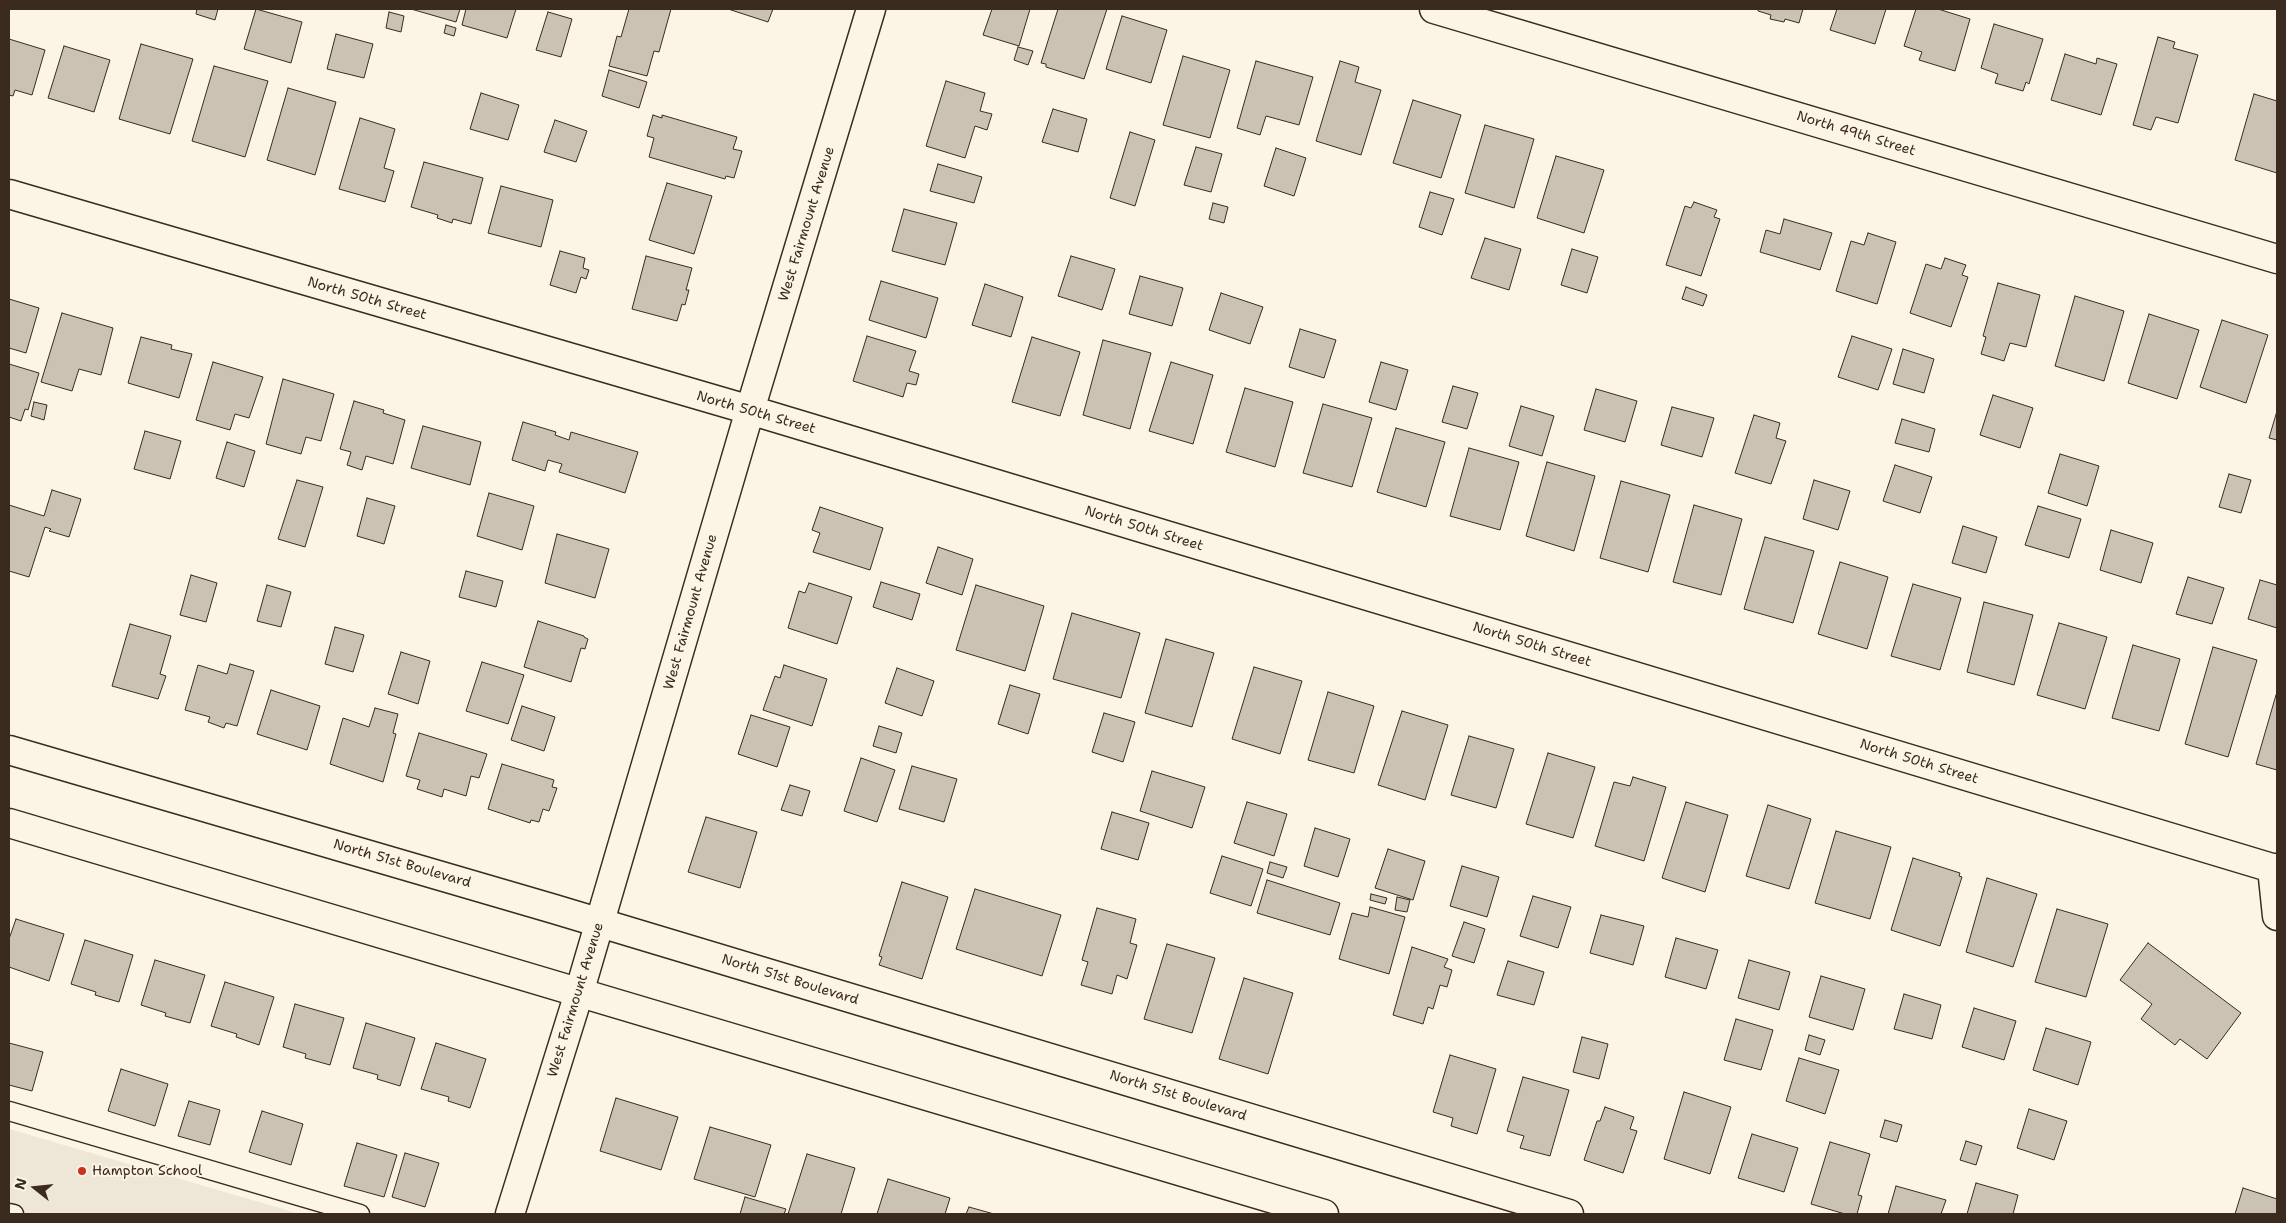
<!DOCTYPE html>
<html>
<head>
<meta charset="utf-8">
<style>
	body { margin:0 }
	#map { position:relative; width:2286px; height:1223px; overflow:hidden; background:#fcf5e5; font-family:"Shantell Sans",sans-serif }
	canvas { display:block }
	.frame { position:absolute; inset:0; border:10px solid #3b2a1e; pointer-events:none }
	.north { position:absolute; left:10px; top:1163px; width:50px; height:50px; -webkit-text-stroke:4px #fcf5e5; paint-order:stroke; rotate:286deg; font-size:14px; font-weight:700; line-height:20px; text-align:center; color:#3b2a1e }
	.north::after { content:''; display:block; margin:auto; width:18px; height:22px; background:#3b2a1e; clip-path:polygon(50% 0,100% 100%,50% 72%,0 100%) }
</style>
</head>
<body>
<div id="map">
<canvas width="2286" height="1223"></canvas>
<div class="frame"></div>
<div class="north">N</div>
</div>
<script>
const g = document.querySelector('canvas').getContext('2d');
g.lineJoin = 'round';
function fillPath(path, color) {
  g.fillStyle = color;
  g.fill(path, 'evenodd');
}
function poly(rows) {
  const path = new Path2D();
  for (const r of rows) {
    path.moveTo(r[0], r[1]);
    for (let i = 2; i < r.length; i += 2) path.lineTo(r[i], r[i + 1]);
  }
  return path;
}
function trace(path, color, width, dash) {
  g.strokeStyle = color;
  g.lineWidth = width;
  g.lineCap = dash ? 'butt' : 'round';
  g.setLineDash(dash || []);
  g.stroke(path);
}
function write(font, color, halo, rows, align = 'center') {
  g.font = font + ' "Shantell Sans",sans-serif';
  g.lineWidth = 4;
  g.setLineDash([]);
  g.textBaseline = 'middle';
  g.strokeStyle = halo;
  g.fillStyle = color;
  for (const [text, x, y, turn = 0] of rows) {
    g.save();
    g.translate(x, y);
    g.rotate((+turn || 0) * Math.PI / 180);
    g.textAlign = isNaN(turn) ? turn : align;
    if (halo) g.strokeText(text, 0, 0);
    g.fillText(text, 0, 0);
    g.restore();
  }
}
fillPath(poly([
	[9,1129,300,1214,9,1214]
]), '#eee6d6');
const building = poly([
	[197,9,218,9,215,20,196,14,197,9],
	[256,9,302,22,291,63,244,49,256,9],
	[411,9,460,9,456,22,411,9],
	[466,9,516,9,507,38,462,25,466,9],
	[629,9,671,9,659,52,654,51,647,76,609,66,617,36,621,37,629,9],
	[728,9,773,9,768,22,728,9],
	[992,9,1030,9,1019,46,983,35,992,9],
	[1058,9,1107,9,1084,79,1046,67,1046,64,1041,63,1058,9],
	[1758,9,1803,9,1799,23,1785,19,1784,22,1770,19,1771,15,1758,11,1758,9],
	[1837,9,1886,9,1875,44,1830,30,1837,9],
	[1916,9,1938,9,1970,19,1955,71,1919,60,1922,52,1904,46,1916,9],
	[389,12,404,16,401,32,386,28,389,12],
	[548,12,572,19,561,57,536,50,548,12],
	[1122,16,1167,30,1151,83,1106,69,1122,16],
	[1994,24,2043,39,2029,84,2026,82,2023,91,1995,83,1998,74,1981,68,1994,24],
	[446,25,456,28,454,36,444,33,446,25],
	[336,34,373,44,364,78,327,69,336,34],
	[2158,37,2175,42,2173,48,2198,55,2178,123,2156,117,2151,130,2133,125,2158,37],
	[9,39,45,50,32,95,15,90,13,96,9,95,9,39],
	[141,44,193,59,170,134,119,119,141,44],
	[64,46,110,60,94,112,48,98,64,46],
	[1018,47,1033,51,1028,65,1014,60,1018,47],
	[2065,54,2096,64,2097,58,2117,64,2101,115,2051,100,2065,54],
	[1183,56,1230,70,1210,138,1163,125,1183,56],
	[1256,61,1313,77,1299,125,1266,116,1260,135,1237,128,1256,61],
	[1340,61,1359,67,1355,82,1381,90,1361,155,1316,141,1340,61],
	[214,66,268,81,245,157,192,141,214,66],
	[609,70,647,82,639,108,602,96,609,70],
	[946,81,985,93,980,111,992,114,987,130,975,126,965,158,926,146,946,81],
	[288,88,336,102,315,175,267,160,288,88],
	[481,93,519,105,508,140,470,129,481,93],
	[2254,94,2277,101,2277,173,2235,160,2254,94],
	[1413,100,1461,115,1441,178,1393,163,1413,100],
	[1053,109,1087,119,1078,152,1042,142,1053,109],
	[653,115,662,118,662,115,737,137,733,149,742,151,734,178,726,176,725,179,649,157,654,138,647,136,653,115],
	[360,118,395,129,384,168,394,171,385,202,339,189,360,118],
	[555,120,587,131,576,162,544,152,555,120],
	[1485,125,1534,139,1514,208,1465,193,1485,125],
	[1130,132,1155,140,1135,206,1110,198,1130,132],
	[1196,147,1222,154,1211,192,1184,185,1196,147],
	[1276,148,1306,158,1294,196,1264,186,1276,148],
	[1556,156,1604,170,1584,233,1537,218,1556,156],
	[424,162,483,178,471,224,453,219,452,223,437,218,438,215,411,207,424,162],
	[938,164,982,177,974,203,930,191,938,164],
	[667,183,712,196,694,254,649,240,667,183],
	[501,186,553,200,541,247,488,233,501,186],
	[1430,192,1454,199,1442,235,1419,227,1430,192],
	[1694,202,1717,210,1714,217,1720,219,1701,276,1666,265,1685,206,1691,208,1694,202],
	[1213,203,1228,207,1224,223,1209,219,1213,203],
	[904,209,957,223,945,265,892,251,904,209],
	[1784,219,1832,233,1820,270,1760,252,1766,230,1780,234,1784,219],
	[1868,233,1896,242,1877,304,1836,291,1851,241,1864,245,1868,233],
	[1485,238,1521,249,1509,290,1471,278,1485,238],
	[1572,249,1598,257,1587,293,1561,285,1572,249],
	[560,251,585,258,583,268,589,270,586,279,581,277,576,293,550,285,560,251],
	[646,256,692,268,686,290,689,290,685,305,682,304,677,321,632,309,646,256],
	[1071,256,1115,269,1102,310,1058,296,1071,256],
	[1945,258,1966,265,1962,275,1968,277,1951,327,1910,313,1926,264,1941,269,1945,258],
	[1140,276,1183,288,1172,326,1129,314,1140,276],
	[881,281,938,298,926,338,869,320,881,281],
	[1998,283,2040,295,2026,347,2010,343,2004,361,1981,354,1986,337,1983,336,1998,283],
	[985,284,1023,297,1011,337,972,325,985,284],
	[1686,287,1707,295,1703,306,1682,299,1686,287],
	[1221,293,1263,307,1250,344,1209,330,1221,293],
	[2075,296,2124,311,2104,381,2055,366,2075,296],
	[9,299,39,308,26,353,9,348,9,299],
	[62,313,113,328,101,375,79,369,72,391,41,382,62,313],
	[2149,314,2199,330,2177,399,2128,383,2149,314],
	[2222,320,2268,335,2246,403,2200,387,2222,320],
	[1300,329,1336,340,1324,378,1289,367,1300,329],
	[867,336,916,351,909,371,919,374,916,385,907,383,903,397,853,381,867,336],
	[1852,336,1892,349,1878,390,1838,377,1852,336],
	[141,337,172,345,171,349,192,354,179,398,128,383,141,337],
	[1032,337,1080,352,1060,416,1012,402,1032,337],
	[1103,340,1151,353,1130,429,1083,415,1103,340],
	[1903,349,1934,359,1924,393,1893,384,1903,349],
	[213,362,263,377,249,418,235,414,230,430,196,420,213,362],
	[1171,362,1213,375,1193,444,1149,431,1171,362],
	[1381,362,1408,370,1396,410,1369,402,1381,362],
	[9,364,39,373,28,410,25,409,21,421,9,417,9,364],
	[283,379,334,394,321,441,306,437,301,454,266,444,283,379],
	[1453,386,1478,393,1467,429,1442,422,1453,386],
	[1245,388,1293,402,1275,467,1226,452,1245,388],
	[1596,389,1637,401,1625,442,1584,430,1596,389],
	[1993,395,2033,408,2020,448,1980,435,1993,395],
	[354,401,384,410,383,413,405,420,393,464,366,456,362,470,347,465,351,452,340,449,354,401],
	[34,402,47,405,44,420,31,416,34,402],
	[1323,404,1372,418,1352,487,1303,473,1323,404],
	[1521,406,1554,416,1542,456,1509,446,1521,406],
	[1672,407,1714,418,1702,457,1661,445,1672,407],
	[2277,411,2277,440,2269,438,2277,411],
	[1754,415,1780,423,1776,438,1786,441,1771,484,1735,473,1754,415],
	[1902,419,1935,429,1929,452,1895,443,1902,419],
	[523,422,556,432,555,435,569,440,571,432,638,452,625,493,559,472,562,464,548,460,545,471,512,460,523,422],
	[423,426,481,442,470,485,411,468,423,426],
	[1396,428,1445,442,1426,507,1377,492,1396,428],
	[145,431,181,441,170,479,134,469,145,431],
	[227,442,255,451,244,487,216,478,227,442],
	[1469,448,1519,462,1500,530,1450,516,1469,448],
	[2060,454,2099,466,2087,506,2048,493,2060,454],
	[1547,462,1595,476,1574,551,1526,536,1547,462],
	[1895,465,1932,477,1920,513,1883,501,1895,465],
	[2229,474,2251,480,2241,513,2219,507,2229,474],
	[297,480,323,487,305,547,278,539,297,480],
	[1814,480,1850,491,1838,530,1803,519,1814,480],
	[1621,481,1670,495,1648,572,1600,558,1621,481],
	[52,490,81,499,69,537,49,531,51,529,45,527,29,577,9,571,9,505,44,516,52,490],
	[489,493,534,506,522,550,477,536,489,493],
	[367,498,395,506,384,544,357,536,367,498],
	[1694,505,1742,519,1721,595,1673,582,1694,505],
	[2038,506,2081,519,2069,558,2025,545,2038,506],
	[820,507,883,528,870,570,813,552,820,533,812,530,820,507],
	[1963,526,1997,537,1986,573,1952,563,1963,526],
	[2111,530,2153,543,2141,583,2100,570,2111,530],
	[557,534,609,549,595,598,545,583,557,534],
	[1765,537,1814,551,1793,623,1744,609,1765,537],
	[938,547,973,559,962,595,926,583,938,547],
	[1840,562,1888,577,1867,649,1818,634,1840,562],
	[466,571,503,581,496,607,459,597,466,571],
	[191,575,217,583,206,622,180,615,191,575],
	[2188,577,2224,588,2212,624,2176,614,2188,577],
	[2260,580,2277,585,2277,628,2248,619,2260,580],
	[881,582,920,594,912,620,873,607,881,582],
	[809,583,852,597,837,644,788,628,799,591,805,593,809,583],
	[1913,584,1961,598,1940,670,1891,656,1913,584],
	[267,585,291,592,281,627,257,621,267,585],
	[976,585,1044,606,1025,671,956,650,976,585],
	[1984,602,2033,615,2014,685,1967,672,1984,602],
	[1072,613,1140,633,1121,698,1053,679,1072,613],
	[538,621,584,636,584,637,588,639,585,649,581,648,571,682,524,667,538,621],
	[2059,623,2107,637,2085,709,2037,695,2059,623],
	[130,624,171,636,160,674,166,676,158,699,112,686,130,624],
	[335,627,364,635,353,672,325,664,335,627],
	[1166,639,1214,653,1192,727,1145,713,1166,639],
	[2133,645,2180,659,2159,731,2112,718,2133,645],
	[2213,647,2257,660,2228,757,2185,744,2213,647],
	[401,652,430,661,418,704,388,694,401,652],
	[482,662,524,675,508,724,466,711,482,662],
	[230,664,254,671,237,726,226,723,224,728,208,722,210,717,185,710,198,665,227,674,230,664],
	[784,665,827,679,812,726,763,710,775,676,780,678,784,665],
	[1254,667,1302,681,1280,754,1232,739,1254,667],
	[897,668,934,681,922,716,885,703,897,668],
	[1010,685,1040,694,1028,734,998,724,1010,685],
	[271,690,320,706,307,750,257,734,271,690],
	[1328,692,1374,706,1354,773,1308,760,1328,692],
	[2276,695,2277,695,2277,770,2256,764,2276,695],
	[522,706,555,717,544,751,511,740,522,706],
	[375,708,398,714,393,733,396,734,383,782,330,764,343,718,369,727,375,708],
	[1402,711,1448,725,1425,800,1378,785,1402,711],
	[1104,713,1135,722,1123,762,1092,752,1104,713],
	[751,715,790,727,777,767,738,754,751,715],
	[879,726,902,733,896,753,873,746,879,726],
	[419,733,487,754,479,778,471,776,466,796,444,789,442,797,417,789,420,780,406,776,419,733],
	[1469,736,1514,749,1496,808,1451,795,1469,736],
	[1548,753,1595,767,1573,838,1526,824,1548,753],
	[861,758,895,770,877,822,844,811,861,758],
	[502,764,554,780,552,787,557,788,549,811,543,809,539,822,531,820,530,823,488,809,502,764],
	[912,766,957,779,944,822,899,809,912,766],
	[1152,771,1205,787,1192,828,1140,811,1152,771],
	[1633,777,1666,787,1644,861,1595,846,1614,782,1630,786,1633,777],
	[790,785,810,791,802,816,781,810,790,785],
	[1247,802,1287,814,1274,856,1234,843,1247,802],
	[1686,802,1728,815,1705,892,1662,878,1686,802],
	[1768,805,1811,819,1789,889,1746,876,1768,805],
	[1112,812,1149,823,1138,860,1101,849,1112,812],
	[706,817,757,832,740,888,688,872,706,817],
	[1315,828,1350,839,1338,877,1304,866,1315,828],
	[1836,831,1891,847,1870,919,1815,903,1836,831],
	[1388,849,1425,861,1413,900,1375,888,1388,849],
	[1222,856,1263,869,1251,906,1210,893,1222,856],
	[1913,858,1960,873,1959,876,1962,877,1940,946,1891,930,1913,858],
	[1270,862,1287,867,1283,878,1267,873,1270,862],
	[1462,866,1499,877,1487,917,1450,906,1462,866],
	[1987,878,2037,894,2013,967,1966,952,1987,878],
	[1267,880,1340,903,1330,935,1257,913,1267,880],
	[902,882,948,897,922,979,879,965,882,957,879,956,902,882],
	[975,889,1061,915,1042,976,956,949,975,889],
	[1371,894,1387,898,1385,904,1370,900,1371,894],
	[1533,896,1571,907,1558,948,1520,936,1533,896],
	[1397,897,1410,900,1407,912,1395,910,1397,897],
	[1370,907,1405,917,1389,974,1339,959,1352,913,1368,917,1370,907],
	[1097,908,1136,919,1130,943,1137,945,1127,979,1117,975,1112,994,1081,985,1088,962,1082,960,1097,908],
	[2057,909,2108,924,2086,997,2035,982,2057,909],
	[1601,915,1644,926,1633,965,1590,953,1601,915],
	[16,919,64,934,49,981,9,967,9,939,16,919],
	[1464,922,1485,929,1474,963,1452,956,1464,922],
	[1676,938,1718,950,1706,989,1665,977,1676,938],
	[85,940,133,955,119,1002,95,995,96,992,71,984,85,940],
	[2148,943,2241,1013,2207,1059,2180,1039,2175,1045,2141,1019,2152,1004,2120,980,2148,943],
	[1167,944,1215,958,1192,1033,1144,1019,1167,944],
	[1412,947,1448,959,1444,967,1452,970,1447,987,1440,985,1433,1009,1428,1007,1423,1024,1393,1015,1412,947],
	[155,960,205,975,190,1023,165,1016,166,1013,141,1005,155,960],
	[1749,960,1790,972,1779,1010,1738,998,1749,960],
	[1508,961,1544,972,1534,1005,1497,995,1508,961],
	[1821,976,1865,989,1853,1030,1809,1017,1821,976],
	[1244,978,1293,993,1268,1074,1219,1059,1244,978],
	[225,982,274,997,259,1045,236,1037,237,1034,211,1026,225,982],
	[1904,994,1941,1005,1932,1039,1894,1029,1904,994],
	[295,1004,344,1018,330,1065,305,1058,306,1054,283,1047,295,1004],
	[1974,1008,2016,1021,2004,1060,1962,1047,1974,1008],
	[1736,1019,1773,1030,1761,1070,1724,1060,1736,1019],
	[366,1023,415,1038,400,1086,377,1079,378,1075,353,1068,366,1023],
	[2046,1028,2091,1042,2078,1085,2033,1070,2046,1028],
	[1809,1035,1825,1040,1820,1055,1805,1050,1809,1035],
	[1582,1037,1608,1044,1599,1079,1573,1072,1582,1037],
	[9,1043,43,1052,32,1091,9,1085,9,1043],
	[436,1043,486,1059,470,1108,448,1101,449,1097,421,1089,436,1043],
	[1450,1055,1496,1069,1477,1134,1451,1126,1453,1118,1433,1112,1450,1055],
	[1799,1058,1839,1070,1825,1114,1786,1101,1799,1058],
	[121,1069,168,1084,155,1126,108,1111,121,1069],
	[1523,1077,1569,1090,1550,1156,1520,1148,1524,1136,1507,1131,1523,1077],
	[1684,1092,1731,1107,1710,1174,1664,1159,1684,1092],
	[616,1098,678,1117,661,1170,600,1151,616,1098],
	[189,1101,220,1110,210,1145,178,1136,189,1101],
	[1605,1107,1634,1117,1630,1129,1637,1131,1623,1173,1584,1160,1597,1121,1600,1121,1605,1107],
	[2029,1109,2067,1121,2054,1160,2017,1148,2029,1109],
	[262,1111,303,1124,291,1165,249,1152,262,1111],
	[1885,1120,1902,1125,1897,1142,1880,1137,1885,1120],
	[710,1127,771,1145,755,1197,694,1179,710,1127],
	[1752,1134,1798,1148,1784,1192,1738,1178,1752,1134],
	[1966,1141,1982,1146,1976,1165,1960,1160,1966,1141],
	[1830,1142,1870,1154,1858,1195,1862,1196,1857,1214,1845,1214,1811,1204,1830,1142],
	[357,1143,397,1155,384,1197,344,1186,357,1143],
	[405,1153,439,1163,425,1207,392,1197,405,1153],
	[807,1154,855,1168,841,1214,788,1214,807,1154],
	[888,1179,950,1198,945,1214,877,1214,888,1179],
	[1976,1183,2018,1195,2013,1214,1967,1214,1976,1183],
	[1896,1186,1946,1200,1941,1214,1888,1214,1896,1186],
	[2243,1188,2277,1199,2277,1214,2235,1214,2243,1188],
	[745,1197,786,1209,784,1214,740,1214,745,1197],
	[969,1207,994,1214,966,1214,969,1207]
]);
fillPath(building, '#ccc2b3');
trace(building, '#3b2a1e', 1);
const lane = poly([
	[9,1111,360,1214],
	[9,1213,14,1214]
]);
const street = poly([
	[1434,9,2277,259],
	[9,194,750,410,2272,868,2277,868],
	[2272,868,2277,916],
	[510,1214,579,993,750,410,871,9]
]);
const secondary = poly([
	[9,750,554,909,1569,1214],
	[9,823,1324,1214]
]);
trace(lane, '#3b2a1e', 21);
trace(street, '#3b2a1e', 31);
trace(secondary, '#3b2a1e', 31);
trace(lane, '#fcf5e5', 18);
trace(street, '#fcf5e5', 28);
trace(secondary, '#fcf5e5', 28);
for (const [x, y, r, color] of [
	[82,1171,5,"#c8321e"]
]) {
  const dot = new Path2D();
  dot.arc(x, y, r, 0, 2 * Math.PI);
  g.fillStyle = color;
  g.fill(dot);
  trace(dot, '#fcf5e5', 2);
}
write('14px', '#3b2a1e', '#fcf5e5', [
	["North 49th Street",1856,134,17],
	["West Fairmount Avenue",807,224,-73],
	["North 50th Street",367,299,16],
	["North 50th Street",756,413,16],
	["North 50th Street",1144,529,17],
	["West Fairmount Avenue",691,612,-74],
	["North 50th Street",1532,645,17],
	["North 50th Street",1919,762,17],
	["North 51st Boulevard",402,864,16],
	["North 51st Boulevard",790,980,17],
	["West Fairmount Avenue",576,1000,-73],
	["North 51st Boulevard",1178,1096,17]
]);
write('14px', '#3b2a1e', '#fcf5e5', [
	["Hampton School",92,1171]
], 'left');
</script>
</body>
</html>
